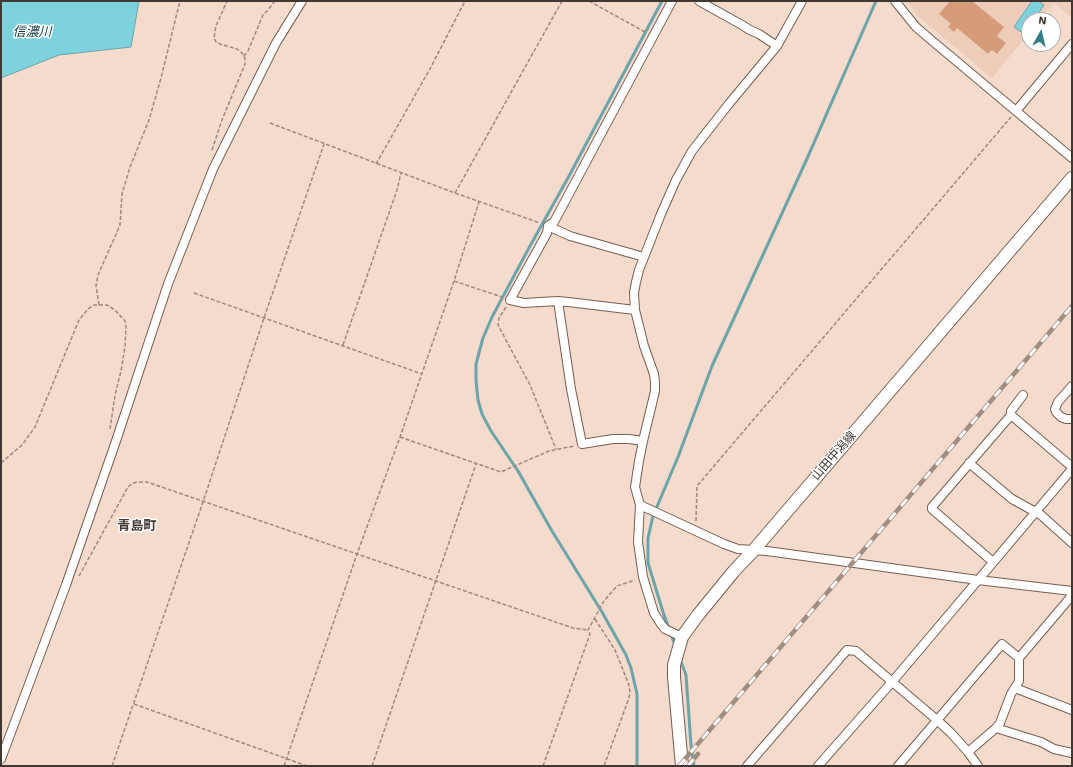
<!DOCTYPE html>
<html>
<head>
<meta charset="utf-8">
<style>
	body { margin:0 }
	#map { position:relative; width:1073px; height:767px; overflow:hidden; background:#f4dbcc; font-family:"Work Sans",sans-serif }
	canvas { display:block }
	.frame { position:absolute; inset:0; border:2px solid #423832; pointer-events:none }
	.north { position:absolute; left:1021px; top:12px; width:40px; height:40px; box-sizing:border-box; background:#fff; border:1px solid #b3afad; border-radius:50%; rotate:8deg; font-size:11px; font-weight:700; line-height:16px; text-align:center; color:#423832 }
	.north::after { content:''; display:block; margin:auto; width:14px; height:18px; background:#357c86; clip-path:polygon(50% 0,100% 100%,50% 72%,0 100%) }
</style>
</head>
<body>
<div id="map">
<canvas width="1073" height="767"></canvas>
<div class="frame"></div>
<div class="north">N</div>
</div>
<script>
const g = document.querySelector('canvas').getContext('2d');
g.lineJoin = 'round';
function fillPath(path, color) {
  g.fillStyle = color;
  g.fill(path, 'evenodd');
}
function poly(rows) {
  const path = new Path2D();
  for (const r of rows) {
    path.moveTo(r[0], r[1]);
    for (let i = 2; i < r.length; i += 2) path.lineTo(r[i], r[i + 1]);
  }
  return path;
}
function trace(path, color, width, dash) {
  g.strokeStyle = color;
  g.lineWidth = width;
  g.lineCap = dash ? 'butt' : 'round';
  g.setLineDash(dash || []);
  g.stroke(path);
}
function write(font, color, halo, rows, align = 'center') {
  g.font = font + ' "Work Sans","Noto Sans JP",sans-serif';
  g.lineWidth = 3;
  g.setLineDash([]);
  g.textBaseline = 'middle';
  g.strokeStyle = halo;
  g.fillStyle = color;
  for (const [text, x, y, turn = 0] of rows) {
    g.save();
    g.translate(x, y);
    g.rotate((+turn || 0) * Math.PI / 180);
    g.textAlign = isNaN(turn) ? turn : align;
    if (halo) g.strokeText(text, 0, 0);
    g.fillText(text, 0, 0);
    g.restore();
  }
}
fillPath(poly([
	[906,1,1072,1,1072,18,1054,3,1040,20,1029,20,1029,33,992,78,920,18]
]), '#edcdba');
const water = poly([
	[1,1,139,1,131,47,59,55,1,78,1,1],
	[1032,1,1038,1,1044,5,1034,20,1029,20,1029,26,1024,34,1014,27,1032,1]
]);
fillPath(water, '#7dd2de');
trace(water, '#6ba4aa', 1);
trace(poly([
	[675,645,663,612,648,563,648,538,653,516,678,457,712,366,806,161,876,1],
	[680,659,686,675,691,745,694,766],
	[637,766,637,694,631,668,626,655,602,612,552,531,518,471,491,431,482,414,478,400,476,381,476,364,483,338,492,317,530,246,569,176,662,1]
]), '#6ba4aa', 3);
fillPath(poly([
	[950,1,972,1,1004,27,997,36,1006,43,997,54,992,50,988,54,957,28,954,32,948,27,951,24,939,14]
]), '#d69c79');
const street = poly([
	[699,1,742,25,750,30,759,34,777,46],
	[895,1,916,27,930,39,1072,158],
	[1016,111,1072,44],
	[548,226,570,236,644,257],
	[558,301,571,389,582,444,613,439,629,439,643,441],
	[635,310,568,302,558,301,524,303,510,300,547,233,548,226,554,222,672,1],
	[1072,386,1058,402,1055,409,1056,412,1061,417,1066,419,1072,419],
	[1011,415,1072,467],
	[969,463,1012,499,1041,515,1072,543],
	[640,505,724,544,738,549,767,551,978,580,1072,591],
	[993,562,932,509,932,507,1011,415,1011,411,1023,395],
	[682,637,665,629,661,624,654,613,643,577,638,542,640,505,635,487,639,461,643,441,655,391,655,382,654,374,644,346,635,310,634,293,636,282,639,270,661,214,676,180,692,151,728,105,777,46,802,1],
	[1015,688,1072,710],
	[996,728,1041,742,1054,749,1072,753],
	[968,752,996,728,1000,723,1011,694,1019,681,1019,658,1069,599,1072,594],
	[1,759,66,585,116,441,168,284,213,169,276,43,302,1],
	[747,766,847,650,856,651,937,720,951,733,968,752,978,766],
	[818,766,892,682,1072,469],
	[898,766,1002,644,1019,658]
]);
const secondary = poly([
	[682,766,674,677,674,665,682,637,698,615,734,571,753,551,1072,178]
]);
trace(street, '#755f52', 10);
trace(secondary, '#755f52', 14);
trace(poly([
	[589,1,645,32],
	[244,56,248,51,263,15,268,10,275,1],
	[270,123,455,193,540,223],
	[212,150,222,120,245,64,245,58,242,53,237,49,220,44,216,42,214,38,216,26,227,1],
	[376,164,431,67,465,1],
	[455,193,562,1],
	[454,281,502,297],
	[194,293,422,374],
	[99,305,96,286,98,275,120,225,122,194,130,167,149,120,161,78,180,1],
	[506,307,499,318,498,325,530,385,556,449],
	[343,345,397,190,401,173],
	[400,437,501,472,549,451,574,446],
	[1,463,22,445,35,427,79,320,88,309,94,305,107,305,115,310,125,321,126,327,125,347,121,371,115,395,110,429],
	[696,521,697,486,1011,117],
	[79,576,128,487,133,483,138,482,147,482,573,628,588,630],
	[595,619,615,650,629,685,630,692,629,698,604,766],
	[134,704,307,766],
	[112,766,203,502,264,318,324,144],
	[284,766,357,554,400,437,454,281,479,202],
	[372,766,476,464],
	[543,766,590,634,588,630,604,601,617,586,635,580]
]), '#9a897f', 1.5, [4, 2]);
trace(street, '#fff', 8);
trace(secondary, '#fff', 12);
const rail = poly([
	[679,766,1072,306],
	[688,766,698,754]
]);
trace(rail, '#a08e83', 4.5);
trace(rail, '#fff', 3, [9]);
write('12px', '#423832', '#fff', [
	["山田中潟線",834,456,-49]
]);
write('italic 13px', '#133c41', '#fff', [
	["信濃川",32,32]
]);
write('bold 13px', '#423832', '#fff', [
	["青島町",137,526]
]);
</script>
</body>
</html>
